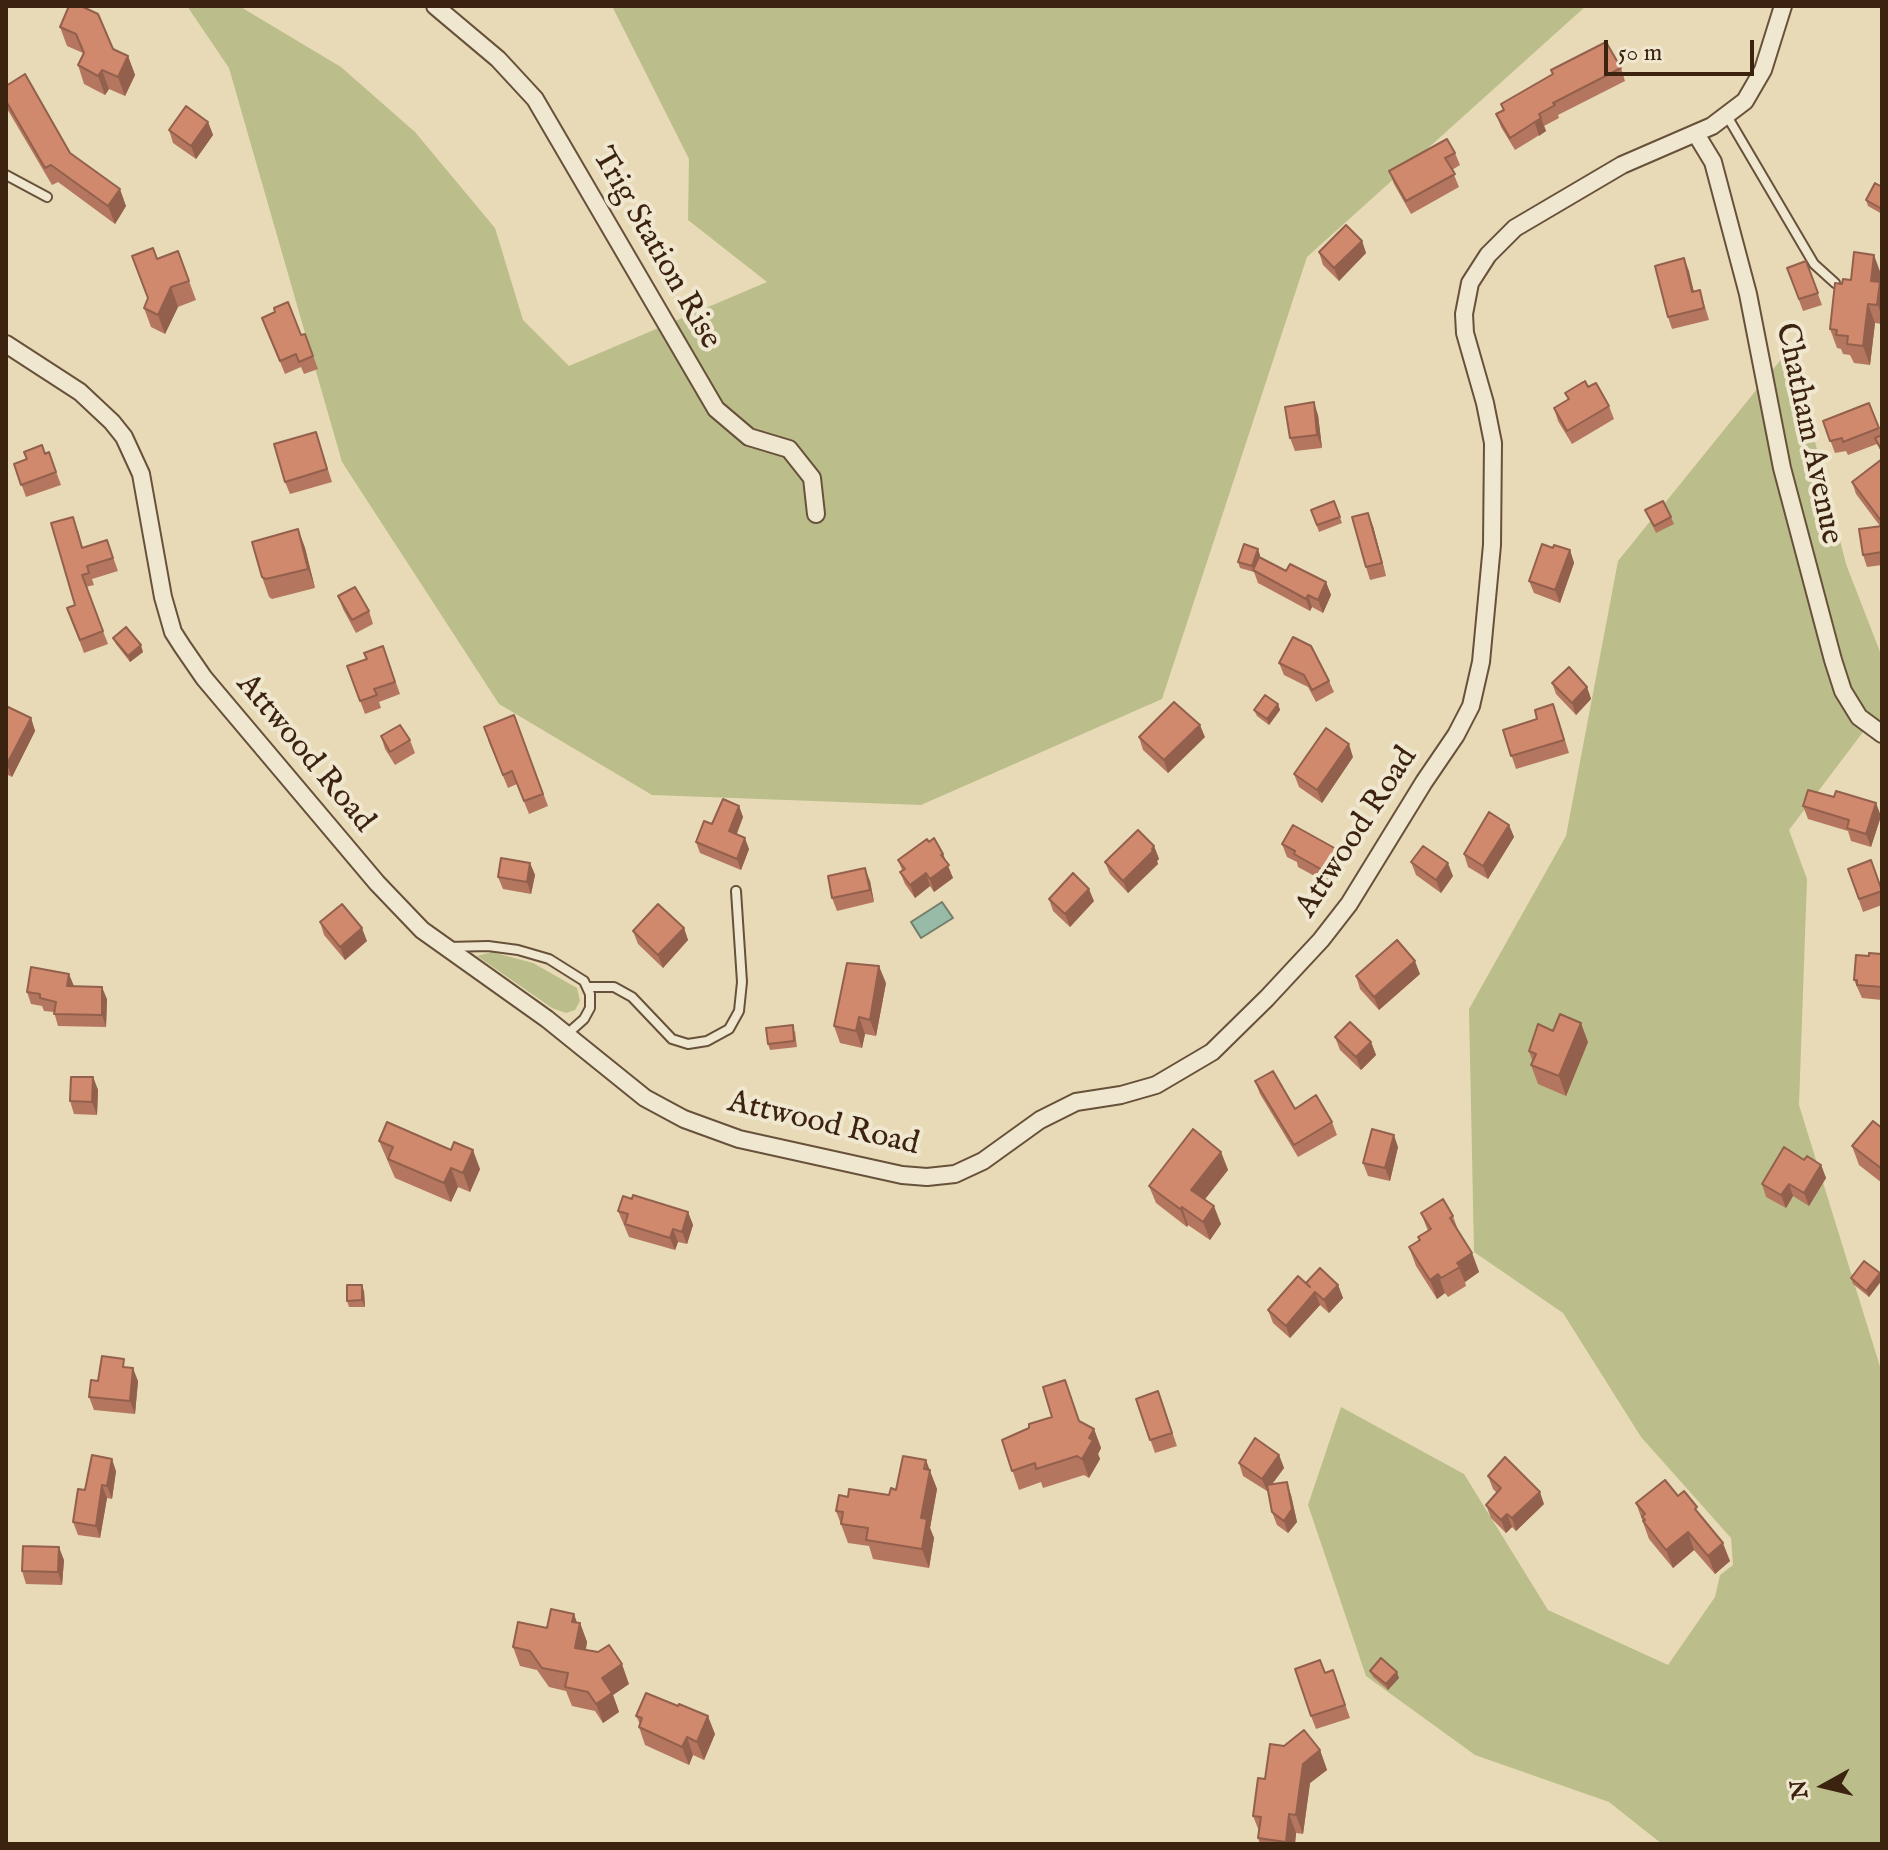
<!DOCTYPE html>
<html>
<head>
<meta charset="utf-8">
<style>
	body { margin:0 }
	#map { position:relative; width:1888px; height:1850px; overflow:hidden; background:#e8dab6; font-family:"IM FELL English",serif }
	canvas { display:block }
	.frame { position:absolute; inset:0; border:8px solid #3c2310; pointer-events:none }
	.north { position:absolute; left:1784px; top:1746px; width:80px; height:80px; -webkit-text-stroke:6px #f0e7d0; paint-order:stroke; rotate:262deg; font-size:22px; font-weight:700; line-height:32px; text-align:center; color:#3c2310 }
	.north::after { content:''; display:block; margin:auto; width:28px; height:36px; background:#3c2310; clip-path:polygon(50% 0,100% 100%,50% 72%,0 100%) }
	.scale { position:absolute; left:1604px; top:40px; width:150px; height:36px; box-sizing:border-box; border:4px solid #3c2310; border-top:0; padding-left:10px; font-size:24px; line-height:28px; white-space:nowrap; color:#3c2310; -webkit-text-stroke:6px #f0e7d0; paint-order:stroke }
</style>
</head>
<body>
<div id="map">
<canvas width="1888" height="1850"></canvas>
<div class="frame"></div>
<div class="north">N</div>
<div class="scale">50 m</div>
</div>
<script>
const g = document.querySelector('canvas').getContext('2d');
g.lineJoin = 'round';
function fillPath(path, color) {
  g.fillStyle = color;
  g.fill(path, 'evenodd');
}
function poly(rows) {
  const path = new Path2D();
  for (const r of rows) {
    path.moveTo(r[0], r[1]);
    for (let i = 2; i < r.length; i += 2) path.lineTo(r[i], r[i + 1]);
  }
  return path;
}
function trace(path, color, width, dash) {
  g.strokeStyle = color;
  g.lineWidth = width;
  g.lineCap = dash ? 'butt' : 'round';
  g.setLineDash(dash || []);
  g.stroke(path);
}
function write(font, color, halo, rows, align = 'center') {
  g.font = font + ' "IM FELL English",serif';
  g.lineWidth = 8;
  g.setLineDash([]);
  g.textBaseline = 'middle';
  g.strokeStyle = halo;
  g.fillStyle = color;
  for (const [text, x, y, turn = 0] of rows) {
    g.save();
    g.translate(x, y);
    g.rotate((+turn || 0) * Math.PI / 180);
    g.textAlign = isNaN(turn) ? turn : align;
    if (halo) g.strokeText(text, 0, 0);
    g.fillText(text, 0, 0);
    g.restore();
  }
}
fillPath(poly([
	[187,6,239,6,341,67,415,132,495,228,523,320,569,366,767,282,688,220,689,159,612,6,1586,6,1307,257,1162,699,921,805,652,795,499,704,342,462,229,68],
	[1791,347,1846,564,1882,657,1882,720,1863,732,1789,830,1807,879,1799,1105,1882,1373,1882,1844,1662,1844,1609,1802,1475,1755,1366,1676,1308,1505,1341,1407,1464,1474,1548,1610,1668,1665,1715,1597,1720,1575,1733,1565,1731,1538,1641,1437,1563,1313,1474,1252,1469,1009,1566,836,1618,561],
	[492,952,533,963,577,988,580,1001,575,1010,566,1013,552,1008,477,956]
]), '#bbbe8b');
const water = poly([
	[942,902,953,918,921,938,911,922,942,902]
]);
fillPath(water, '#98bba8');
trace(water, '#737e6b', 2);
const lane = poly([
	[1727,116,1814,264,1835,283],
	[6,175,47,197],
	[448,947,488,946,518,950,549,959,584,981,590,994,590,1008,584,1019,566,1035],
	[588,987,614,987,632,997,672,1039,688,1044,707,1041,729,1029,739,1011,742,982,736,891]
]);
const street = poly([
	[435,6,498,59,535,99,716,409,749,437,789,449,812,478,816,514],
	[1696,134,1713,162,1748,294,1782,468,1833,660,1843,691,1859,717,1882,734],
	[6,344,80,392,112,422,124,437,141,474,163,597,173,632,182,646,204,678,377,883,422,930,547,1019,645,1098,684,1119,739,1139,902,1175,927,1177,955,1174,983,1161,1040,1120,1076,1102,1121,1095,1156,1085,1212,1052,1267,998,1321,940,1349,904,1424,782,1456,735,1471,706,1481,662,1492,545,1493,443,1485,403,1465,333,1464,314,1470,283,1488,255,1515,228,1622,165,1712,126,1745,101,1763,70,1783,6]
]);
trace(lane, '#67513a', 12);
trace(street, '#67513a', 20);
trace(lane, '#f0e7d0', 8);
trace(street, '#f0e7d0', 16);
fillPath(poly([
	[60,27,128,56,135,75,125,96,109,89,105,95,84,84,78,65,83,53,67,46],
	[1621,68,1625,81,1558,115,1559,118,1544,126,1546,131,1515,150,1501,127,1496,114,1503,110,1501,104,1553,75,1551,70],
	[6,86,70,153,126,206,115,224,58,182,52,185,6,107],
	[208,122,213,135,196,159,173,143,169,130],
	[1455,153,1460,165,1452,170,1459,187,1411,214,1394,184,1389,171],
	[1882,187,1882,214,1868,206,1866,200],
	[1362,241,1366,253,1339,281,1323,265,1319,252],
	[178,251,196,300,178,307,165,334,151,327,144,308,148,298,157,259],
	[1684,258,1694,292,1700,290,1709,320,1672,329,1668,317],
	[1806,261,1822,305,1803,311,1787,268],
	[1881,274,1880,282,1882,288,1882,324,1875,323,1870,365,1854,363,1850,355,1843,354,1841,349,1837,348,1830,329,1842,284,1851,280],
	[267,330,301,335,305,334,318,369,304,374,301,367,285,374],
	[1565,393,1609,406,1614,419,1572,444,1558,421,1554,408,1568,400],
	[1869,403,1882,435,1882,453,1877,444,1848,455,1846,451,1835,453,1823,421],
	[1318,415,1322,448,1295,451,1290,438],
	[316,432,332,482,290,494,285,482],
	[49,452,61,485,26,497,14,464],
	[1882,459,1882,565,1867,567,1863,555,1880,526,1856,494,1852,482],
	[1334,501,1342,523,1319,532,1311,510],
	[1645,510,1671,517,1674,524,1656,533],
	[1373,526,1386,576,1370,580,1366,567],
	[298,529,305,548,315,588,272,599,269,597,262,577],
	[78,530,83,548,107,540,118,571,92,579,94,585,86,587,108,644,84,653,67,608,75,605],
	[1553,548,1570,550,1574,563,1560,603,1534,593,1529,581],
	[1260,555,1260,558,1286,571,1326,582,1331,595,1323,613,1312,607,1310,611,1258,583,1254,572,1240,568,1238,562],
	[338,596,369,611,373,624,356,633,343,609],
	[113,638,143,652,130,662,116,644],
	[383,646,400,694,379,702,381,708,365,714,347,666,367,659],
	[1279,663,1329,681,1334,692,1316,702,1308,687,1284,675],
	[1552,683,1587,687,1591,699,1576,715,1556,694],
	[1278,704,1280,710,1269,725,1257,716,1254,710],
	[6,706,31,718,35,731,12,777,6,774],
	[514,715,548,806,529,814,517,784,508,788,488,740],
	[1558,717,1569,753,1516,769,1503,730,1537,719],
	[381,736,410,740,415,753,395,765,385,749],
	[1139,737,1205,737,1168,773,1143,750],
	[1353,757,1322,803,1299,787,1294,774],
	[739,806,743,817,737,834,749,849,741,870,700,853,696,842,712,824],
	[1803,806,1881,816,1871,847,1851,841,1848,831,1808,819],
	[1509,825,1514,837,1488,879,1468,867,1464,854],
	[929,842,943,854,953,878,934,892,930,886,915,898,905,884,900,872,902,870,898,860],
	[1282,844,1338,850,1342,863,1331,885,1298,867,1297,862,1287,857],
	[1154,846,1159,859,1157,861,1158,864,1128,893,1110,874,1105,862],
	[1411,862,1453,876,1441,893,1416,875],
	[530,863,535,875,531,894,503,889,498,877],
	[1848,869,1882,891,1882,905,1863,912],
	[870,881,874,902,837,911,832,898],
	[1049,899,1094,901,1070,927,1053,911],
	[320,922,367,941,345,960,324,935],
	[684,928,688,940,663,968,638,944,633,931],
	[1882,954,1882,1000,1862,998,1854,980,1869,956],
	[1420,974,1379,1010,1360,989,1356,976],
	[886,983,876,1036,865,1034,862,1048,840,1043,834,1026],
	[73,986,107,999,106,1027,58,1026,54,1012,44,1011,42,1006,31,1004,27,992],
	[795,1031,797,1047,770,1050,768,1044],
	[1553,1031,1588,1042,1566,1096,1538,1084,1531,1065,1533,1062,1529,1052],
	[1335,1037,1371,1042,1376,1055,1361,1070,1340,1050],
	[93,1077,98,1090,97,1115,74,1114,70,1101],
	[1255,1081,1295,1109,1332,1122,1337,1135,1298,1157,1260,1094],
	[1882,1128,1882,1183,1859,1165,1852,1146],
	[379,1141,480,1169,470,1192,458,1187,451,1202,395,1178],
	[1398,1147,1390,1181,1368,1176,1363,1163],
	[1221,1152,1228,1170,1205,1199,1221,1224,1210,1240,1188,1225,1187,1227,1156,1203,1149,1186],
	[1804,1160,1821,1165,1826,1178,1809,1206,1793,1196,1786,1208,1766,1197,1762,1184],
	[618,1211,688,1212,693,1225,687,1244,678,1242,675,1250,629,1237],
	[1421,1213,1453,1216,1459,1233,1472,1253,1479,1272,1465,1282,1466,1286,1448,1297,1445,1293,1437,1299,1416,1266,1409,1247,1419,1240,1418,1237,1428,1231],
	[1880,1273,1882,1280,1869,1297,1853,1284,1851,1278],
	[1306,1283,1338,1285,1343,1298,1329,1313,1320,1305,1290,1338,1273,1323,1268,1310],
	[364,1291,365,1307,349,1307,347,1301],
	[127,1368,138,1381,135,1414,94,1410,89,1397,98,1381],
	[1158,1391,1177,1446,1155,1453,1136,1399],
	[1080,1422,1094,1429,1101,1448,1098,1454,1100,1459,1089,1478,1084,1475,1043,1488,1041,1482,1019,1490,1002,1440],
	[1279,1455,1284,1468,1272,1484,1291,1495,1297,1522,1288,1533,1277,1525,1272,1512,1268,1490,1267,1491,1243,1476,1239,1463],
	[929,1470,937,1489,930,1528,934,1538,929,1568,873,1559,869,1546,848,1543,836,1511,848,1497,889,1495,896,1490],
	[116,1471,112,1499,107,1498,100,1538,78,1535,73,1522,85,1490],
	[1488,1476,1544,1504,1516,1531,1512,1527,1506,1533,1491,1518,1486,1505,1497,1493,1493,1489],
	[1678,1496,1700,1516,1730,1561,1715,1574,1694,1550,1673,1568,1649,1539,1636,1503],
	[64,1560,62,1585,26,1584,22,1571],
	[577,1623,580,1623,587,1642,586,1650,629,1684,613,1695,619,1712,603,1723,595,1711,572,1706,566,1691,549,1687,537,1670,520,1666,513,1647,547,1628],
	[1333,1670,1350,1718,1316,1729,1311,1716],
	[1370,1671,1399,1678,1388,1690,1373,1677],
	[636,1716,715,1734,704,1760,693,1755,689,1765,645,1745,639,1727,640,1724],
	[1320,1750,1327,1770,1310,1783,1303,1834,1296,1833,1295,1844,1260,1844,1258,1838,1259,1831,1253,1816,1265,1779]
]), '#b4765e');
fillPath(poly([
	[128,56,135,75,125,96,118,77],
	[102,70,109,89,105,95,98,76],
	[1541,118,1546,131,1539,136,1535,123],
	[208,122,213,135,196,159,191,146],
	[120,189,126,206,115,224,108,206],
	[1362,241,1366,253,1339,281,1334,268],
	[1874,255,1881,274,1878,292,1880,282,1882,288,1882,319,1871,281],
	[1684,258,1689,271,1697,305,1692,292],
	[171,287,178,307,165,334,158,315],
	[1868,304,1875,323,1870,365,1863,346],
	[1314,402,1318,415,1322,448,1317,435],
	[1368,513,1373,526,1386,576,1382,563],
	[298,529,305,548,315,588,308,569],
	[1258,549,1260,555,1255,573,1252,566],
	[1570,550,1574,563,1560,603,1555,590],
	[1326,582,1331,595,1323,613,1318,600],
	[1308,595,1312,607,1310,611,1306,599],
	[141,645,143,652,130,662,128,656],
	[1587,687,1591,699,1576,715,1572,703],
	[1278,704,1280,710,1269,725,1267,719],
	[31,718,35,731,12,777,7,764],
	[1200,725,1205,737,1168,773,1164,760],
	[1349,744,1353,757,1322,803,1317,790],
	[1876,803,1881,816,1871,847,1866,834],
	[739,806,743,817,733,842,729,831],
	[1509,825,1514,837,1488,879,1483,866],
	[745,838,749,849,741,870,737,859],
	[1154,846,1159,859,1157,861,1158,864,1128,893,1123,881],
	[1338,850,1342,863,1331,885,1326,872],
	[943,854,953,878,934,892,930,879,941,855],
	[530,863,535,875,531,894,527,882],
	[1448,863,1453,876,1441,893,1436,880],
	[865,868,870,881,874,902,870,890],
	[926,873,930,886,915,898,910,885],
	[1089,889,1094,901,1070,927,1065,914],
	[362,928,367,941,345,960,340,947],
	[684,928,688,940,663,968,658,955],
	[1415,961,1420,974,1379,1010,1374,997],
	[879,966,886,983,876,1036,870,1020],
	[69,974,74,986,67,986],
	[102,987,107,999,106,1027,102,1015],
	[859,1017,865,1034,862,1048,856,1031],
	[1581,1023,1588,1042,1566,1096,1559,1076],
	[1371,1042,1376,1055,1361,1070,1356,1057],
	[93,1077,98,1090,97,1115,92,1102],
	[1394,1135,1398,1147,1390,1181,1385,1168],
	[473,1150,480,1169,470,1192,463,1173],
	[1221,1152,1228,1170,1198,1208,1191,1190],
	[1821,1165,1826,1178,1809,1206,1804,1193],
	[451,1168,458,1187,451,1202,444,1183],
	[1789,1184,1793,1196,1786,1208,1781,1195],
	[1214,1206,1221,1224,1210,1240,1203,1222],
	[1182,1207,1188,1225,1187,1227,1180,1209],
	[688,1212,693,1225,687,1244,682,1232],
	[673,1229,678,1242,675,1250,670,1238],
	[1472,1253,1479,1272,1465,1282,1457,1263],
	[1880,1273,1882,1280,1869,1297,1866,1291],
	[1438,1274,1445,1293,1437,1299,1430,1280],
	[362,1285,364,1291,365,1307,362,1300],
	[1338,1285,1343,1298,1329,1313,1324,1300],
	[1315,1292,1320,1305,1290,1338,1286,1326],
	[133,1368,138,1381,135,1414,130,1401],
	[1094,1429,1101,1448,1098,1454,1100,1459,1089,1478,1082,1459,1089,1438],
	[1279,1455,1284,1468,1267,1491,1262,1479],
	[112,1459,116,1471,112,1499,107,1486],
	[926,1460,937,1489,930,1528,934,1538,929,1568,922,1549,921,1518],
	[1287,1482,1291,1495,1297,1522,1288,1533,1284,1521],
	[102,1485,107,1498,100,1538,96,1526],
	[1540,1492,1544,1504,1516,1531,1512,1518],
	[1507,1514,1512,1527,1506,1533,1501,1520],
	[1688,1532,1694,1550,1673,1568,1666,1550],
	[1723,1543,1730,1561,1715,1574,1708,1556],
	[59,1547,64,1560,62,1585,58,1572],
	[574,1614,579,1628,580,1623,587,1642,582,1667,575,1648,572,1622],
	[622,1664,629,1684,613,1695,619,1712,603,1723,596,1704,602,1678],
	[1397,1672,1399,1678,1388,1690,1386,1684],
	[708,1716,715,1734,704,1760,697,1742],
	[687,1737,693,1755,689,1765,682,1747],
	[1320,1750,1327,1770,1310,1783,1303,1834,1296,1815,1303,1764],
	[1289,1814,1296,1833,1295,1844,1286,1844,1286,1842]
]), '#92604c');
const building = poly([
	[69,6,81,6,98,14,113,49,128,56,118,77,102,70,98,76,78,65,84,53,76,34,60,27,69,6],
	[1606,42,1621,68,1553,103,1555,105,1539,114,1541,118,1510,138,1496,114,1504,110,1501,104,1553,74,1551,70,1606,42],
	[25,74,70,153,120,189,108,206,51,165,45,168,6,101,6,86,25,74],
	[186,106,208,122,191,146,169,130,186,106],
	[1447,139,1455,153,1445,158,1455,174,1406,201,1389,171,1447,139],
	[1875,183,1882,187,1882,209,1866,200,1875,183],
	[1346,225,1362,241,1334,268,1319,252,1346,225],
	[153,248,157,259,178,251,189,281,171,287,158,315,144,308,148,298,132,256,153,248],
	[1854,252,1874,255,1871,281,1880,282,1877,305,1868,304,1863,346,1847,344,1848,336,1836,335,1837,330,1830,329,1835,283,1842,284,1843,279,1851,280,1854,252],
	[1684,258,1692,292,1700,290,1704,308,1668,317,1655,266,1684,258],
	[1806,261,1818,293,1799,299,1787,268,1806,261],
	[288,302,301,335,305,334,313,356,299,362,296,354,280,361,262,318,275,312,274,308,288,302],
	[1585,381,1588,387,1596,383,1609,406,1567,431,1554,408,1569,399,1565,393,1585,381],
	[1314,402,1317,435,1290,438,1285,407,1314,402],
	[1869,403,1879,428,1843,442,1842,438,1830,441,1823,421,1869,403],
	[316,432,327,469,285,482,274,444,316,432],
	[1882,435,1882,451,1875,438,1882,435],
	[42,445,45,454,49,452,56,472,21,485,14,464,27,459,24,452,42,445],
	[1882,459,1882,522,1852,482,1882,459],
	[1334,501,1340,517,1317,525,1311,510,1334,501],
	[1663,501,1671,517,1654,526,1645,510,1663,501],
	[1368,513,1382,563,1366,567,1352,517,1368,513],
	[73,517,82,548,107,540,113,558,87,566,89,573,82,575,103,631,80,640,67,608,75,605,51,523,73,517],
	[1882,526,1882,552,1863,555,1859,529,1882,526],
	[298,529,308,569,266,579,262,577,252,542,298,529],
	[1244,544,1258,549,1252,566,1238,562,1244,544],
	[1542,544,1553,548,1554,545,1570,550,1555,590,1529,581,1542,544],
	[1259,557,1286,571,1290,564,1326,582,1318,600,1308,595,1306,599,1253,570,1259,557],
	[355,587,369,611,352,620,338,596,355,587],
	[126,627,141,645,128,656,113,638,126,627],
	[1293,637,1311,646,1329,681,1312,690,1304,675,1279,663,1293,637],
	[383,646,395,682,374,689,377,695,360,701,347,666,367,659,364,653,383,646],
	[1569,667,1587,687,1572,703,1552,683,1569,667],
	[1265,695,1278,704,1267,719,1254,710,1265,695],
	[1174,702,1200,725,1164,760,1139,737,1174,702],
	[1553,704,1564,740,1511,756,1503,730,1537,719,1535,710,1553,704],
	[6,706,31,718,7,764,6,763,6,706],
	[514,715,543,794,524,801,512,771,503,775,484,727,514,715],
	[400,725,410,740,390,752,381,736,400,725],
	[1326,728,1349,744,1317,790,1294,774,1326,728],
	[1808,790,1834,797,1836,791,1876,803,1866,834,1847,828,1849,820,1803,806,1808,790],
	[723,799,739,806,729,831,745,838,737,859,696,842,704,821,712,824,723,799],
	[1489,812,1509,825,1483,866,1464,854,1489,812],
	[1293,825,1338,850,1326,872,1294,854,1295,851,1282,844,1293,825],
	[1138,830,1154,846,1152,849,1153,851,1123,881,1105,862,1138,830],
	[934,838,943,854,941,855,949,865,930,879,926,873,910,885,900,872,905,869,898,860,927,839,929,842,934,838],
	[1423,846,1448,863,1436,880,1411,862,1423,846],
	[501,858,530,863,527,882,498,877,501,858],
	[1871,860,1882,891,1859,899,1848,869,1871,860],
	[865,868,870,890,832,898,828,876,865,868],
	[1073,873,1089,889,1065,914,1049,899,1073,873],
	[342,904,362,928,340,947,320,922,342,904],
	[658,904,684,928,658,955,633,931,658,904],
	[1397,940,1415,961,1374,997,1356,976,1397,940],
	[1869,953,1882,954,1882,987,1857,985,1857,980,1854,980,1856,955,1869,956,1869,953],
	[847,963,879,966,870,1020,859,1017,856,1031,834,1026,847,963],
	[31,967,69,974,67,986,102,987,102,1015,54,1014,56,1002,40,998,40,994,27,992,31,967],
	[1560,1014,1581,1023,1559,1076,1531,1065,1536,1054,1529,1051,1538,1024,1553,1031,1560,1014],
	[1350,1022,1371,1042,1356,1057,1335,1037,1350,1022],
	[793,1025,794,1041,768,1044,766,1028,793,1025],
	[1273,1071,1295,1109,1316,1095,1332,1122,1294,1145,1255,1081,1273,1071],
	[71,1077,93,1077,92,1102,70,1101,71,1077],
	[1873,1121,1882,1128,1882,1169,1852,1146,1873,1121],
	[387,1122,451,1150,454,1142,473,1150,463,1173,451,1168,444,1183,388,1159,393,1147,379,1141,387,1122],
	[1193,1129,1221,1152,1191,1190,1214,1206,1203,1222,1182,1207,1180,1209,1149,1186,1193,1129],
	[1372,1129,1394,1135,1385,1168,1363,1163,1372,1129],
	[1784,1147,1804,1160,1807,1156,1821,1165,1804,1193,1789,1184,1781,1195,1762,1184,1784,1147],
	[633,1195,688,1212,682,1232,673,1229,670,1238,625,1224,628,1214,618,1211,623,1196,632,1199,633,1195],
	[1443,1199,1453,1216,1450,1218,1472,1253,1457,1263,1460,1267,1441,1278,1438,1274,1430,1280,1409,1247,1420,1240,1418,1237,1431,1229,1421,1213,1443,1199],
	[1864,1261,1880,1273,1866,1291,1851,1278,1864,1261],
	[1320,1268,1338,1285,1324,1300,1315,1292,1286,1326,1268,1310,1298,1276,1310,1287,1306,1283,1320,1268],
	[347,1285,362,1285,362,1300,347,1301,347,1285],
	[102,1356,124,1359,123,1367,133,1368,130,1401,89,1397,91,1380,98,1381,102,1356],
	[1065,1380,1079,1421,1094,1429,1089,1438,1093,1440,1082,1459,1077,1456,1036,1469,1035,1463,1012,1471,1002,1440,1029,1428,1029,1424,1052,1417,1043,1387,1065,1380],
	[1158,1391,1172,1433,1150,1440,1136,1399,1158,1391],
	[1255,1438,1279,1455,1262,1479,1239,1463,1255,1438],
	[92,1455,112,1459,107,1486,102,1485,96,1526,73,1522,78,1489,85,1490,92,1455],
	[903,1456,926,1460,924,1469,930,1470,921,1518,927,1519,922,1549,866,1540,868,1528,841,1524,843,1512,836,1511,839,1495,848,1497,849,1489,889,1495,891,1488,896,1490,903,1456],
	[1505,1457,1540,1492,1512,1518,1507,1514,1501,1520,1486,1505,1501,1488,1488,1476,1505,1457],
	[1665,1480,1678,1496,1684,1491,1697,1507,1695,1509,1723,1543,1708,1556,1688,1532,1666,1550,1643,1521,1645,1520,1642,1516,1645,1514,1636,1503,1665,1480],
	[1287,1482,1292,1509,1284,1521,1272,1512,1267,1485,1287,1482],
	[23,1546,59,1547,58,1572,22,1571,23,1546],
	[551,1609,574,1614,572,1622,580,1623,575,1648,598,1652,609,1645,622,1664,602,1678,612,1693,596,1704,588,1692,565,1687,568,1673,542,1668,530,1651,513,1647,518,1622,547,1628,551,1609],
	[1381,1658,1397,1672,1386,1684,1370,1671,1381,1658],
	[1320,1660,1325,1673,1333,1670,1345,1705,1311,1716,1295,1669,1320,1660],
	[646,1693,678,1706,679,1704,708,1716,697,1742,687,1737,682,1747,639,1727,642,1718,636,1716,646,1693],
	[1304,1730,1320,1750,1303,1764,1296,1815,1289,1814,1286,1842,1258,1838,1261,1817,1253,1816,1258,1778,1265,1779,1270,1744,1284,1746,1304,1730]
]);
fillPath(building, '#d1896d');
trace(building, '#92604c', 2);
write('32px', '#3c2310', '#f0e7d0', [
	["Trig Station Rise",655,249,60],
	["Chatham Avenue",1807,434,78],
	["Attwood Road",304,754,50],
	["Attwood Road",1358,833,-57],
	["Attwood Road",823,1125,13]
]);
</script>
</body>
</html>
